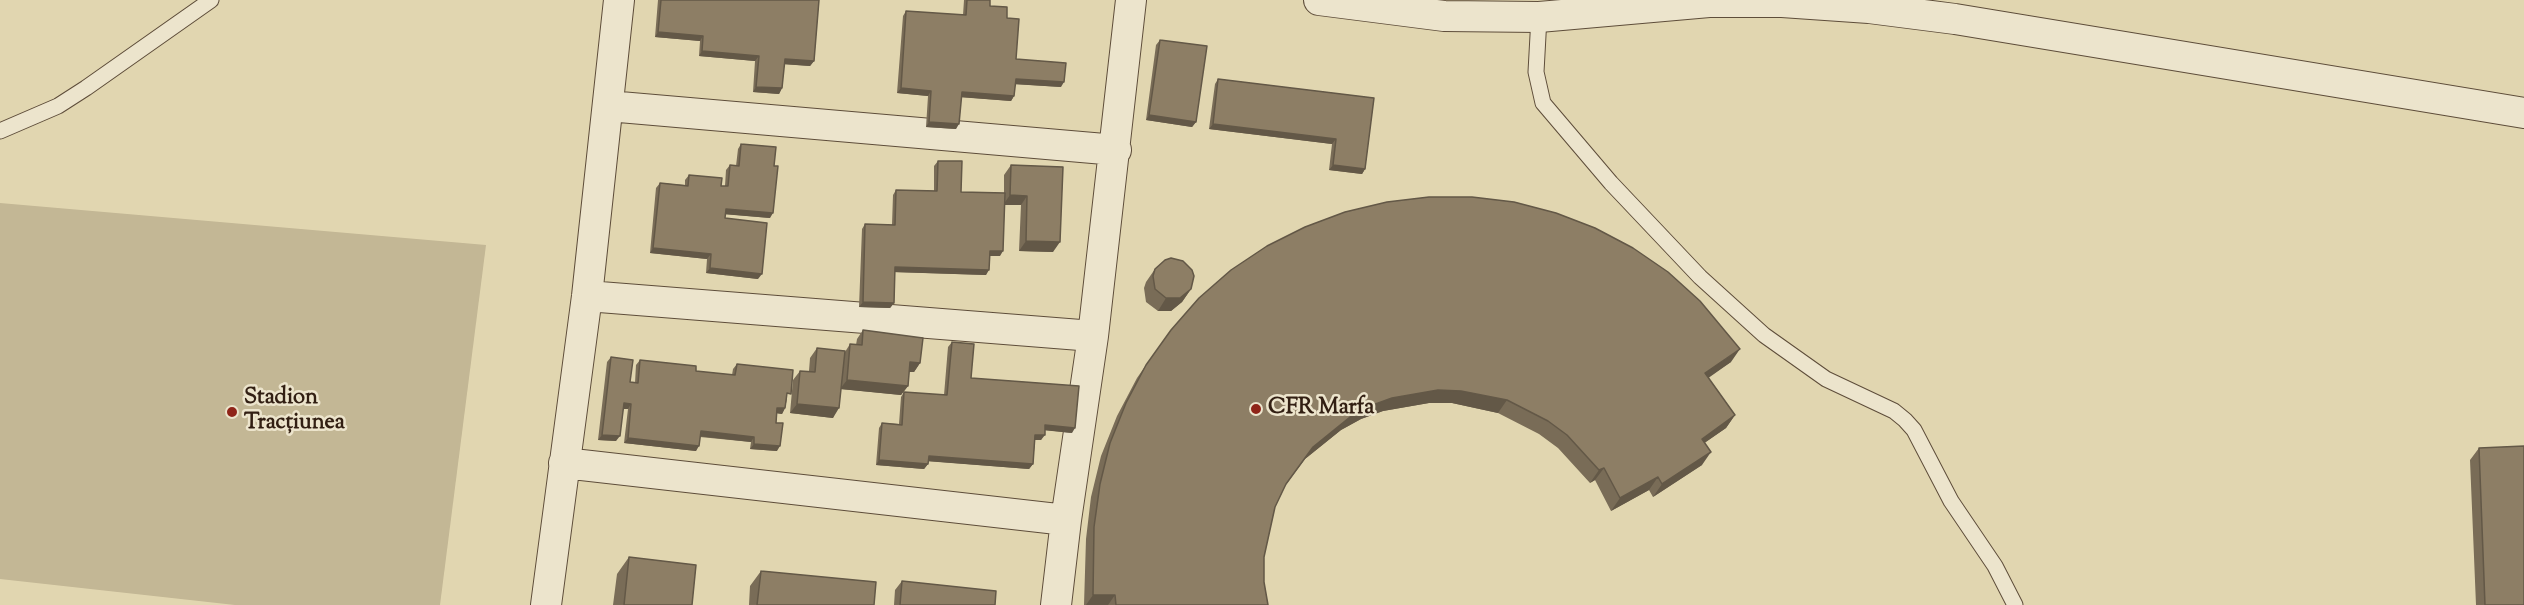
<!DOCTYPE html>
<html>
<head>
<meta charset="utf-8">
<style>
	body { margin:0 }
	canvas { display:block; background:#e1d6b0 }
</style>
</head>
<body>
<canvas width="2524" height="605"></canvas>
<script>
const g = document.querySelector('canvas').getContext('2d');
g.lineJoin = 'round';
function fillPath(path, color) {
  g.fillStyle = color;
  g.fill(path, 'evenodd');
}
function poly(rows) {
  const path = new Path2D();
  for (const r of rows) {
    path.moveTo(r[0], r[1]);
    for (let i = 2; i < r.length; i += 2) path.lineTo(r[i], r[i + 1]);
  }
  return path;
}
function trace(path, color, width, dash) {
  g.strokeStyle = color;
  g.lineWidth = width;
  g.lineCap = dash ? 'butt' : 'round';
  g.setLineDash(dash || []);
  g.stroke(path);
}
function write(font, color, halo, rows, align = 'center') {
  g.font = font + ' "Sorts Mill Goudy",serif';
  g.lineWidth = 5;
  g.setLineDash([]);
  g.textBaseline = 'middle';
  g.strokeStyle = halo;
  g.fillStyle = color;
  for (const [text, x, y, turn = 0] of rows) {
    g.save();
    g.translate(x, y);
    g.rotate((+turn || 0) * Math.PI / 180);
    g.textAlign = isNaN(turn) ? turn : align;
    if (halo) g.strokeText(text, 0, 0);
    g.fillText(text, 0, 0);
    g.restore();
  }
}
fillPath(poly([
	[0,203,486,245,440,605,235,605,0,579]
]), '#c3b795');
const lane = poly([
	[1539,17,1536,72,1543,103,1611,183,1700,277,1764,335,1826,379,1894,411,1905,420,1914,430,1951,501,1995,566,2015,605],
	[0,131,58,106,86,88,211,0]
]);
const street = poly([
	[1319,0,1444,16,1539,17,1709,2,1782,2,1869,8,1955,19,2524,113],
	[608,106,1116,150],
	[587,296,1093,336],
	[564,463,1066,520],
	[546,605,587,296,619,0],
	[1056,605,1066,520,1093,336,1131,0]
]);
trace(lane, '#5e4d3a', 17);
trace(street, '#5e4d3a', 32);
trace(lane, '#ece4cc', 15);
trace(street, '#ece4cc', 30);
fillPath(poly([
	[658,0,819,0,814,61,810,66,784,64,782,88,779,94,753,92,755,61,699,56,700,41,655,37],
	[964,0,990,0,990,6,1007,18,1016,59,1061,87,1015,84,1014,96,1011,101,961,97,956,129,926,127,928,96,897,93,903,16,906,11,963,15],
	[1160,40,1196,122,1192,127,1146,120,1156,45],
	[1218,79,1374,98,1365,169,1362,174,1329,170,1332,144,1209,129,1215,84],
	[741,144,774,166,770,218,725,214,725,218,758,279,706,273,707,259,650,253,656,188,660,183,685,185,685,180,689,175,721,186,725,186,726,170,730,165,736,166,738,149],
	[938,161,961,192,1004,193,1004,175,1011,165,1063,167,1053,252,1019,251,1021,205,1005,205,1000,256,990,256,986,275,895,272,894,303,890,308,859,307,862,229,865,224,892,225,893,195,896,190,934,191,934,166],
	[1155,269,1191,289,1182,302,1171,311,1158,311,1146,302,1144,288,1146,282],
	[863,330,920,363,914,372,909,372,908,386,901,395,841,389,833,418,790,413,793,380,800,371,809,371,810,358,817,348,845,352,850,344,856,345,857,339],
	[952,342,971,378,1072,433,1045,430,1041,440,1035,440,1033,464,1029,469,928,461,928,464,924,469,876,465,879,428,882,423,899,424,901,397,904,392,944,395,948,347],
	[611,357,630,382,635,383,636,365,640,360,696,371,732,375,733,369,737,364,787,399,785,408,782,414,777,413,776,423,777,451,750,449,751,442,700,437,696,451,624,443,628,409,623,409,616,441,598,440,607,362],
	[1731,362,1708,377,1735,415,1726,428,1704,443,1702,465,1653,497,1649,490,1611,511,1595,480,1590,483,1558,448,1539,434,1498,413,1452,403,1429,403,1383,411,1361,419,1341,430,1305,459,1285,486,1275,507,1264,557,1264,582,1268,605,1084,605,1086,539,1091,497,1101,456,1117,416,1137,378,1146,365],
	[2479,448,2524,605,2476,605,2470,460],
	[629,557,692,605,613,605,617,574],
	[761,571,874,605,749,605,750,586],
	[902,581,995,605,894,605,895,590]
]), '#796c57');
fillPath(poly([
	[658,32,703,36,700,41,655,37],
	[702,51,759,56,755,61,699,56],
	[785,59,814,61,810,66,781,64],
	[1016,79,1064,82,1061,87,1012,84],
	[756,87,782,88,779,94,753,92],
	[901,88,931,91,928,96,897,93],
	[962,92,1014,96,1011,101,958,97],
	[1149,115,1196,122,1192,127,1146,120],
	[929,122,959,124,956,129,926,127],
	[1213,124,1336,139,1332,144,1209,129],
	[1333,165,1365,169,1362,174,1329,170],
	[1010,195,1027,196,1021,205,1003,205],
	[726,209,773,213,770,218,722,214],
	[1026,241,1060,242,1053,252,1019,251],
	[653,248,711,254,707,259,650,253],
	[990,251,1003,251,1000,256,986,256],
	[895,267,989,270,986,275,891,272],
	[710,268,762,274,758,279,706,273],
	[1191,289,1182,302,1171,311,1158,311,1166,298],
	[863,302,894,303,890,308,859,307],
	[1740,349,1731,362,1697,386,1705,373],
	[910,362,920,363,914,372,904,372],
	[847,380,908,386,901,395,840,389],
	[1438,390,1461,391,1507,400,1498,413,1452,403,1429,403,1383,411,1361,419,1341,430,1305,459,1313,447,1350,417,1370,406,1392,398],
	[624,403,631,404,628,409,620,409],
	[797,404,839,408,833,418,790,413],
	[777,408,785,408,782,414,774,413],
	[1735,415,1726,428,1693,451,1702,439],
	[1045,425,1075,428,1072,433,1042,430],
	[701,431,754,437,751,442,697,436],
	[602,435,620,436,616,441,598,440],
	[1035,435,1045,435,1041,440,1032,440],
	[628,438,699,446,696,451,624,443],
	[754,444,780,446,777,451,750,449],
	[1711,452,1702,465,1653,497,1662,484],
	[929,456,1033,464,1029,469,925,461],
	[879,460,928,464,924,469,876,465],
	[1604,468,1595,480,1590,483,1599,470],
	[1658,477,1649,490,1611,511,1620,498],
	[1093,595,1115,595,1108,605,1086,605]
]), '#635847');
const building = poly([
	[661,0,819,0,814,61,785,59,782,88,756,87,759,56,702,51,703,36,658,32,661,0],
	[967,0,990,0,990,6,1007,7,1007,18,1019,19,1016,59,1066,63,1064,82,1016,79,1014,96,962,92,959,124,929,122,931,91,901,88,906,11,966,15,967,0],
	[1160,40,1207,46,1196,122,1149,115,1160,40],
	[1218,79,1374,98,1365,169,1333,165,1336,139,1213,124,1218,79],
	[741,144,776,147,774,166,778,166,773,213,726,209,725,218,767,223,762,274,710,268,711,254,653,248,660,183,688,186,689,175,722,178,721,186,728,186,730,165,739,166,741,144],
	[938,161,962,161,961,192,1005,193,1003,251,990,251,989,270,895,267,894,303,863,302,865,224,895,225,896,190,937,191,938,161],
	[1011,165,1063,167,1060,242,1026,241,1027,196,1010,195,1011,165],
	[1429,197,1472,197,1514,202,1556,213,1595,228,1633,248,1668,272,1700,301,1740,349,1705,373,1735,415,1702,439,1711,452,1662,484,1658,477,1620,498,1604,468,1599,470,1567,435,1548,421,1507,400,1461,391,1438,390,1392,398,1370,406,1350,417,1313,447,1286,484,1275,507,1264,557,1264,582,1268,605,1116,605,1115,595,1093,595,1094,527,1100,484,1110,443,1126,403,1146,365,1171,330,1199,298,1231,270,1267,246,1305,227,1345,212,1387,202,1429,197],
	[1171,258,1183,261,1192,270,1194,276,1191,289,1180,298,1166,298,1155,289,1153,276,1155,269,1165,260,1171,258],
	[863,330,923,338,920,363,910,362,908,386,847,380,850,344,862,345,863,330],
	[952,342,974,344,971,378,1079,386,1075,428,1045,425,1045,435,1035,435,1033,464,929,456,928,464,879,460,882,423,902,425,904,392,947,395,952,342],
	[817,348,845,351,839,408,797,404,800,371,815,372,817,348],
	[611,357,633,360,630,382,638,383,640,360,696,366,696,371,735,375,737,364,793,370,791,394,787,393,785,408,777,408,776,423,783,423,780,446,754,444,754,437,701,431,699,446,628,438,631,404,624,403,620,436,602,435,611,357],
	[2524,446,2524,605,2485,605,2479,448,2524,446],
	[629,557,696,565,692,605,624,605,629,557],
	[761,571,876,582,874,605,757,605,761,571],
	[902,581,996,591,995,605,900,605,902,581]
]);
fillPath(building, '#8d7e65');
trace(building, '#635847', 1.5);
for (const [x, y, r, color] of [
	[1256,409,6,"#8f2418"],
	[232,412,6,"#8f2418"]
]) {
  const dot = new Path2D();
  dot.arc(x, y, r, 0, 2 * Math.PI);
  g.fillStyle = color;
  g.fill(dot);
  trace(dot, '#ece4cc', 2);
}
write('bold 22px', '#321f13', '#ece4cc', [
	["Stadion",244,399],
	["Tracțiunea",244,424],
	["CFR Marfa",1268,409]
], 'left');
</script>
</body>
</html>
